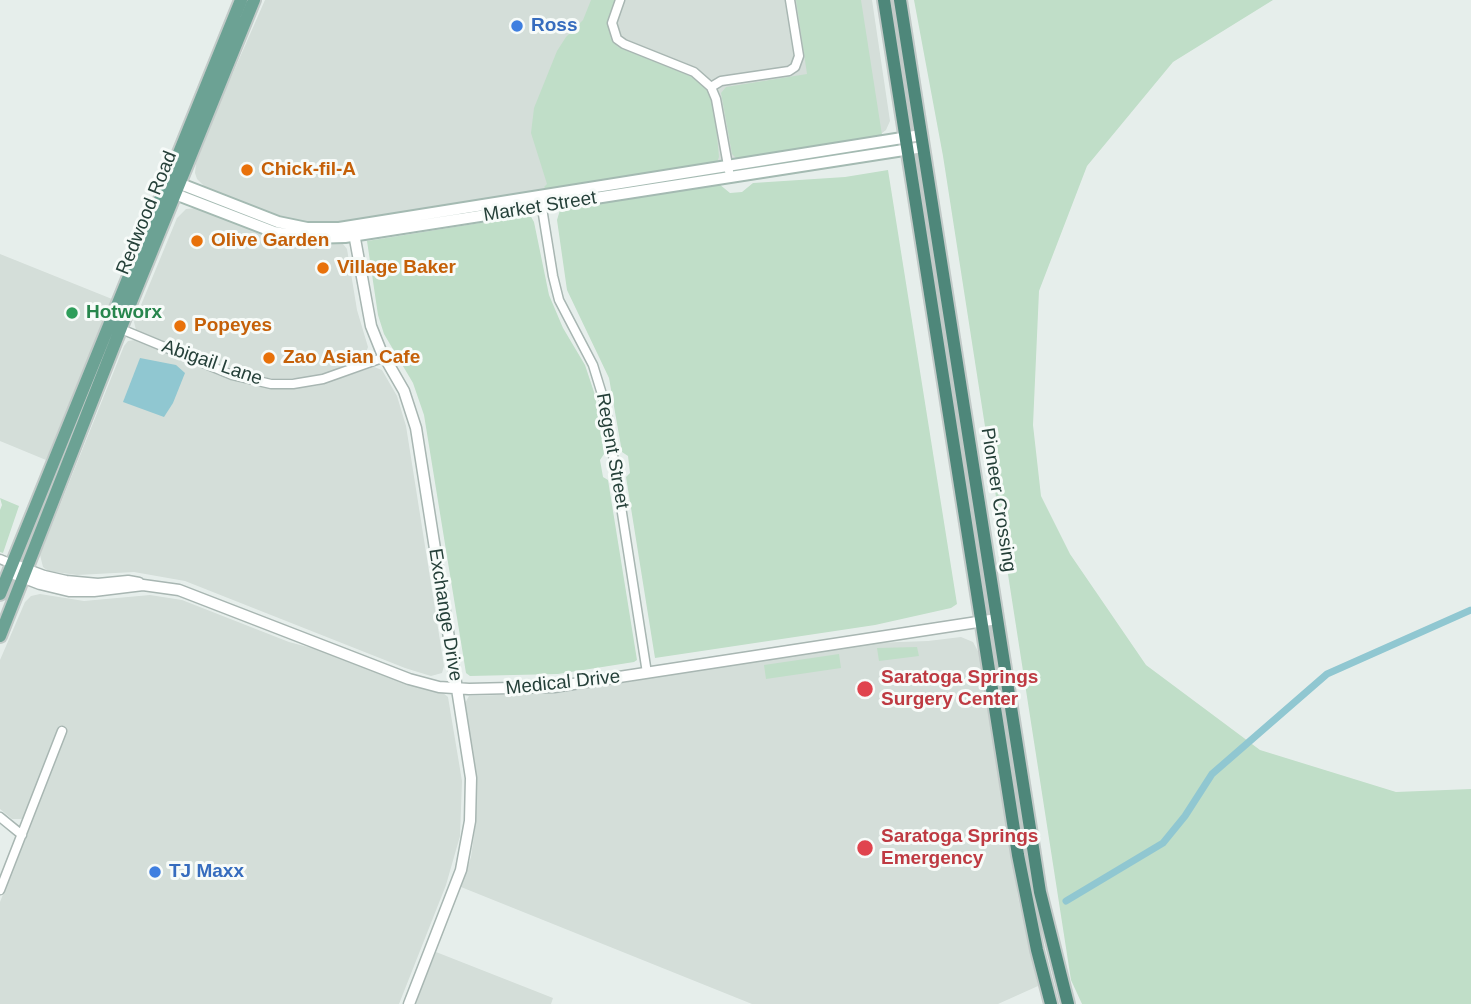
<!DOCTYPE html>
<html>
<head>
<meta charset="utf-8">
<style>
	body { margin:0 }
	canvas { display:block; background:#e6eeeb }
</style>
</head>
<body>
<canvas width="1471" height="1004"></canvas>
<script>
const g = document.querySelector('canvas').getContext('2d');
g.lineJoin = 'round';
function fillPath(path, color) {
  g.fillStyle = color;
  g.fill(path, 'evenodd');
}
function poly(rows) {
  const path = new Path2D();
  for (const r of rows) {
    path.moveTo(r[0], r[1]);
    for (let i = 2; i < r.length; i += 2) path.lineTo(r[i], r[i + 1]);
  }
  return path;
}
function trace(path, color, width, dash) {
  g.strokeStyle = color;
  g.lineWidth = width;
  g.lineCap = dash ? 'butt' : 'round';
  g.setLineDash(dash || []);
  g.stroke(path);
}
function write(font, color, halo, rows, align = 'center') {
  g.font = font + ' Helvetica,sans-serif';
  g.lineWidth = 6;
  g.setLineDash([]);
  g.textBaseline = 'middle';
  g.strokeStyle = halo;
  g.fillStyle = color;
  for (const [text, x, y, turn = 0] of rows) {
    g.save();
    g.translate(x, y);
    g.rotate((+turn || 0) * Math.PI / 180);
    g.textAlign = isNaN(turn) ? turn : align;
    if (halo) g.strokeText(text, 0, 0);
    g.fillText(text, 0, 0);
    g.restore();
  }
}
fillPath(poly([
	[265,0,872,0,890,121,886,130,877,137,331,225,286,221,205,187,197,179,195,173,196,163,222,98],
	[197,208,270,236,343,244,347,249,357,310,368,347,364,358,326,373,307,378,267,378,235,370,136,330,134,322,177,218,186,209],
	[0,254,112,299,46,460,0,441],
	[135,340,237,381,274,389,316,386,374,367,382,370,397,396,406,426,444,666,442,673,431,676,405,668,185,581,134,572,77,575,48,571,43,567,40,555,124,346,128,341],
	[40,594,84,601,150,595,182,600,289,642,319,650,408,685,443,693,448,697,462,781,460,836,446,885,399,1004,0,1004,0,902,31,823,22,819,12,819,0,809,0,660,25,602,31,596],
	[961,637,973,642,980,655,1018,897,1038,986,998,1004,752,1004,461,887,471,857,476,821,475,776,464,705,469,696,559,693,873,643,928,641],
	[436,952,553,998,551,1004,415,1004]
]), '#d4ded9');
fillPath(poly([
	[591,0,617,0,608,26,611,39,618,47,690,76,705,87,712,100,715,114,719,157,717,162,547,190,544,187,547,184,531,133,534,108,557,51,566,37,583,20],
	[796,0,861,0,882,135,739,161,732,154,721,93,726,87,807,74],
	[914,0,1273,0,1173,62,1087,166,1039,291,1033,425,1041,496,1070,554,1146,665,1260,750,1396,792,1471,789,1471,1004,1082,1004,1071,980,943,156],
	[888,170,957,604,951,608,875,625,655,658,626,477,630,473,628,456,622,452,609,378,567,290,557,220,560,210,719,184,730,193,742,192,753,183,845,177],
	[530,215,534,222,549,295,563,328,585,365,595,395,604,454,600,460,603,477,608,480,637,660,634,662,558,674,470,676,466,673,424,415,413,383,384,334,378,315,367,241],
	[0,498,19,506,3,553,0,552,0,510,2,505],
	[917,647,919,656,879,661,877,648],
	[839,654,841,668,766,679,764,665]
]), '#c0dec8');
fillPath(poly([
	[140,358,176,365,185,373,173,403,164,417,123,402]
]), '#90c7d1');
trace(poly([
	[1066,901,1163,843,1185,816,1212,774,1327,674,1471,610]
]), '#90c7d1', 7);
const minor = poly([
	[620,0,612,23,617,39,624,44,694,72,711,87,716,99,729,171],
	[711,87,721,81,789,71,795,67,799,56,790,0],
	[541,202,553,276,559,300,593,365,605,404,647,673],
	[121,329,232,375,271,384,293,384,323,379,385,357],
	[0,559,12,564],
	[0,817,22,835],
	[0,890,62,731]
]);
const tertiary = poly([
	[353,228,371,326,381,351,404,391,416,428,471,778,470,821,461,870,409,1004],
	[12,564,44,576,66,581,98,584,128,581,139,583],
	[9,572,40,584,69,591,94,591,143,585,179,590,409,679,439,687,469,689,554,687,997,619]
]);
const secondary = poly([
	[173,181,278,222,307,228,339,228,921,135],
	[170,192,274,232,309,238,345,237,923,147]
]);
const primary = poly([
	[0,594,241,0],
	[0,636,131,302,254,0]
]);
const trunk = poly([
	[884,0,1018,855,1037,950,1051,1004],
	[900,0,1040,892,1068,1004]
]);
trace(minor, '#a8b6b2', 11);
trace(tertiary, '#a8b6b2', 13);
trace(secondary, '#a4bab2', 14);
trace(primary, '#c2cac8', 16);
trace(trunk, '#c2cac8', 16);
trace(minor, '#fff', 8);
trace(tertiary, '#fff', 10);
trace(secondary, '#fff', 10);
trace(primary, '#6ca294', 12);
trace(trunk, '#4e877a', 12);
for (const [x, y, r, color] of [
	[517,26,7,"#3f7fe0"],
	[247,170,7,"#e8710a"],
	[197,241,7,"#e8710a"],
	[323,268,7,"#e8710a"],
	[72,313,7,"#2e9e5b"],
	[180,326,7,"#e8710a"],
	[269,358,7,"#e8710a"],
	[865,689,9,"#e0444e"],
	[865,848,9,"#e0444e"],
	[155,872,7,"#3f7fe0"]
]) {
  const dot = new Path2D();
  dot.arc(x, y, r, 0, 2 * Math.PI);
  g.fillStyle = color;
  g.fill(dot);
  trace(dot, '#f7fbf9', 2.5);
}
write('bold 19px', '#366cbe', '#f7fbf9', [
	["Ross",531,26],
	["TJ Maxx",169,872]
], 'left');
write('bold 19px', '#c56008', '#f7fbf9', [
	["Chick-fil-A",261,170],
	["Olive Garden",211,241],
	["Village Baker",337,268],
	["Popeyes",194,326],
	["Zao Asian Cafe",283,358]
], 'left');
write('19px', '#254039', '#f7fbf9', [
	["Market Street",540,207,-9],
	["Redwood Road",147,213,-68],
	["Abigail Lane",212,363,19],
	["Regent Street",612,451,80],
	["Pioneer Crossing",998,500,81],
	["Exchange Drive",445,615,81],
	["Medical Drive",563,683,-6]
]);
write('bold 19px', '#27864d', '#f7fbf9', [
	["Hotworx",86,313]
], 'left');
write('bold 19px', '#be3a42', '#f7fbf9', [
	["Saratoga Springs",881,678],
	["Surgery Center",881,700],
	["Saratoga Springs",881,837],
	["Emergency",881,859]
], 'left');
</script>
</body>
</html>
